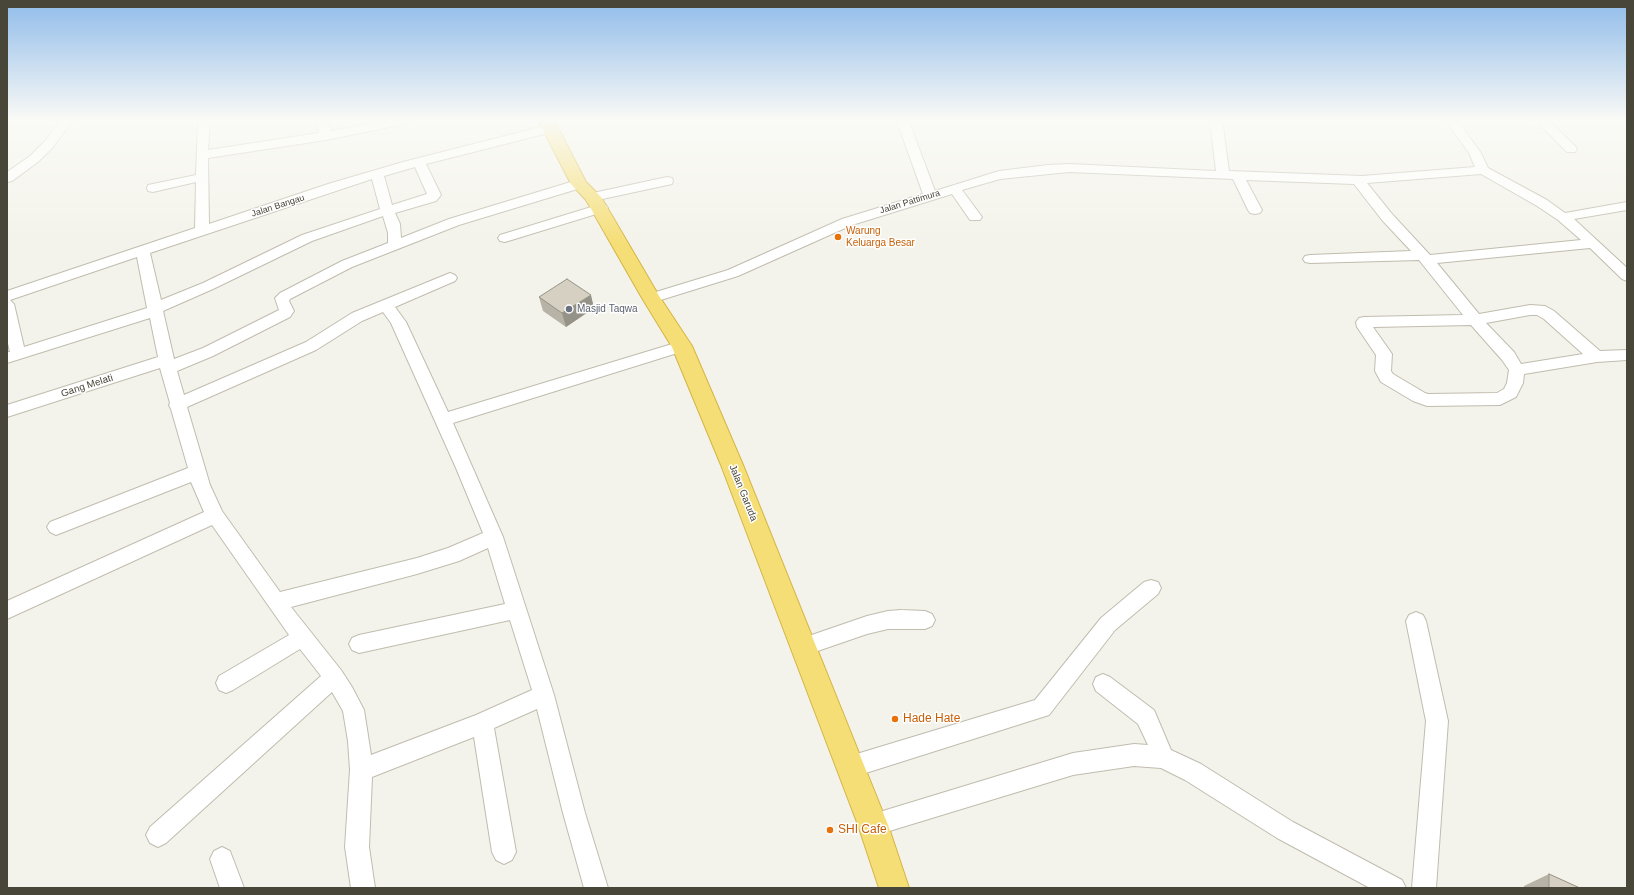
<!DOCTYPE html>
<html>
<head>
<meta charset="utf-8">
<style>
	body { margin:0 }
	#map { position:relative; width:1634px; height:895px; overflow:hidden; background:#f4f3eb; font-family:Arial,sans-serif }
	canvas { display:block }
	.frame { position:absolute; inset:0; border:8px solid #484539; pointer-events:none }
</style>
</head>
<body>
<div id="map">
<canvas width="1634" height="895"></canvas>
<div class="frame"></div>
</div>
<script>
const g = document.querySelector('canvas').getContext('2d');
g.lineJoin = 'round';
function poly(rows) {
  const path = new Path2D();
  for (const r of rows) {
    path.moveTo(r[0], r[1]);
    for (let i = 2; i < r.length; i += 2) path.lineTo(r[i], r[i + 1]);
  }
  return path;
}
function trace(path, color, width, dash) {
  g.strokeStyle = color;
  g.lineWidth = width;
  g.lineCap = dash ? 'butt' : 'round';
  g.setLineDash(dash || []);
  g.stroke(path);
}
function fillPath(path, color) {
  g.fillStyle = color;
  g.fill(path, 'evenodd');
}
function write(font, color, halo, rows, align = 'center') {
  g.font = font + ' Arial,sans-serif';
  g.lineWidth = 3;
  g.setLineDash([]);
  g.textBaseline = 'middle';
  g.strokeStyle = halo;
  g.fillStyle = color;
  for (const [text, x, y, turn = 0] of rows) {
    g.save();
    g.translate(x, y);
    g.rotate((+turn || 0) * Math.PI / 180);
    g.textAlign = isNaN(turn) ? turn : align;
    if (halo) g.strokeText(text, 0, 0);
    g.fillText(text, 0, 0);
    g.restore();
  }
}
const minor = poly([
	[61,120,73,120,53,147,38,162,12,181,7,182,7,172,30,156,45,141,61,120],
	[198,120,210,120,208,150,319,133,316,120,328,120,331,131,387,120,410,120,408,123,404,124,326,140,208,158,209,224,328,184,403,162,552,124,556,125,558,128,556,131,426,164,441,195,436,201,395,213,400,224,401,238,449,219,574,181,579,180,584,181,585,184,584,187,459,225,352,267,290,299,289,301,294,311,290,317,213,356,177,371,184,395,306,342,352,313,450,273,455,275,457,278,455,281,395,307,406,322,448,412,682,341,687,342,690,346,687,350,453,423,503,537,554,695,585,813,608,888,584,888,563,813,537,709,494,728,516,852,512,860,504,864,496,860,492,852,474,737,372,777,369,847,375,888,351,888,345,847,350,770,348,741,343,711,332,692,166,843,158,847,150,843,146,835,150,827,321,676,300,649,233,690,226,693,219,690,216,683,219,676,289,635,212,525,7,619,7,601,204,512,191,482,56,535,50,532,47,527,50,522,188,468,171,409,169,405,170,403,160,368,7,417,7,405,158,357,150,318,7,363,7,352,10,352,7,339,7,291,195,228,196,182,153,192,148,191,147,188,148,185,196,175,198,120],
	[415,167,427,194,392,205,384,176,415,167],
	[372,179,380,209,302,235,203,283,161,300,150,253,372,179],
	[383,216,388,233,388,243,342,261,280,293,275,298,279,310,203,348,174,359,163,311,213,289,312,241,383,216],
	[137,257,147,308,24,347,14,304,10,300,137,257],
	[383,312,391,323,456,468,483,533,448,548,417,558,280,592,222,511,210,485,187,407,316,350,362,321,383,312],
	[488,548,505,604,359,635,352,638,349,644,352,650,359,653,510,620,532,690,476,715,371,755,364,710,352,687,341,670,291,607,417,574,459,561,488,548],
	[898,120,910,120,911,127,935,191,999,171,1048,165,1069,164,1216,171,1210,120,1222,120,1229,171,1362,176,1475,167,1469,153,1445,120,1457,120,1481,153,1488,168,1547,200,1565,213,1627,202,1627,210,1574,219,1627,268,1627,281,1622,279,1590,248,1437,263,1479,314,1530,305,1545,306,1554,311,1600,351,1627,350,1627,360,1597,362,1524,374,1523,383,1516,397,1500,405,1427,406,1413,401,1381,382,1375,371,1376,355,1357,327,1356,322,1359,318,1364,317,1463,315,1419,260,1310,263,1305,262,1303,259,1305,256,1310,255,1411,251,1382,220,1354,184,1246,180,1262,210,1260,213,1255,214,1250,213,1248,210,1233,179,1069,172,1000,179,962,190,982,217,980,220,970,220,952,194,852,225,738,276,651,303,646,301,644,298,646,295,728,270,842,219,923,194,899,127,898,120],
	[1481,174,1537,206,1558,220,1581,240,1430,255,1392,214,1367,183,1481,174],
	[1530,315,1537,315,1544,319,1583,354,1521,364,1514,352,1486,323,1530,315],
	[1471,325,1502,360,1509,370,1507,383,1504,389,1497,393,1428,394,1425,393,1393,374,1391,371,1392,354,1373,327,1471,325],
	[1535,120,1548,120,1575,146,1577,149,1575,152,1567,152,1535,120],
	[667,177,672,178,673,181,672,184,593,201,588,200,586,197,588,194,593,193,667,177],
	[601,204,606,205,608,208,606,211,505,242,500,241,498,238,500,235,601,204],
	[1151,580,1158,582,1161,588,1158,594,1115,630,1049,715,850,778,842,775,839,767,842,759,850,756,1035,700,1101,618,1144,582,1151,580],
	[901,610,925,611,932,614,935,620,932,626,925,629,888,629,867,634,803,656,796,653,793,647,796,641,803,638,867,616,888,611,901,610],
	[1416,612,1423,615,1426,621,1448,721,1436,888,1412,888,1426,721,1406,621,1409,615,1416,612],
	[1103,674,1110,677,1154,710,1171,750,1201,764,1293,822,1402,880,1406,888,1370,888,1277,838,1185,780,1161,768,1134,766,1073,775,873,836,865,833,862,825,865,817,873,814,1073,753,1134,744,1148,745,1138,724,1096,691,1093,684,1096,677,1103,674],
	[222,847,230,851,244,888,220,888,210,859,214,851,222,847]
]);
const highway = poly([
	[538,120,554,120,586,182,601,197,659,296,692,346,743,465,888,825,909,888,879,888,858,825,721,465,672,347,642,298,586,200,571,184,538,120]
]);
trace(minor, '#c0bcae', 2);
trace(highway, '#d4b545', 2);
fillPath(minor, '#fff');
fillPath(highway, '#f5de75');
fillPath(poly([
	[539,297,594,308,566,327,543,311],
	[1549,874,1580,888,1524,888,1524,886]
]), '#b7b3a6');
fillPath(poly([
	[591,295,594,308,566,327,562,313]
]), '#959287');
const building = poly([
	[567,279,591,295,562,313,539,297,567,279],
	[1549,874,1580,888,1549,888,1549,874]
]);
fillPath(building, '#d5d0c1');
trace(building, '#959287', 1);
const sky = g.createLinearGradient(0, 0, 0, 245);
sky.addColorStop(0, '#90bcea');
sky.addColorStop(0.49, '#fafaf6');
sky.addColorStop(1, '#fafaf600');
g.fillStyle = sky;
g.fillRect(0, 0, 1634, 245);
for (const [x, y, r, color] of [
	[838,237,4,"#e8710a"],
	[569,309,4,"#6b7280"],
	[895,719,4,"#e8710a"],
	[830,830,4,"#e8710a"]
]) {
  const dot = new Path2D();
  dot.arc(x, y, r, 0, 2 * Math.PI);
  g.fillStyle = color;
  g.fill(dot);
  trace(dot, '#fff', 1.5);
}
write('9px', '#484539', '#fff', [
	["Jalan Pattimura",910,202,-17],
	["Jalan Bangau",278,206,-18]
]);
write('10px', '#c56008', '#fff', [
	["Warung",846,231],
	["Keluarga Besar",846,243]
], 'left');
write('10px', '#5b616d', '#fff', [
	["Masjid Taqwa",577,309]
], 'left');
write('10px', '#484539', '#fff', [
	["Gang Melati",87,386,-18],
	["Jalan Garuda",743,493,68]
]);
write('12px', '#c56008', '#fff', [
	["Hade Hate",903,719],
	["SHI Cafe",838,830]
], 'left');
</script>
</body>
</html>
